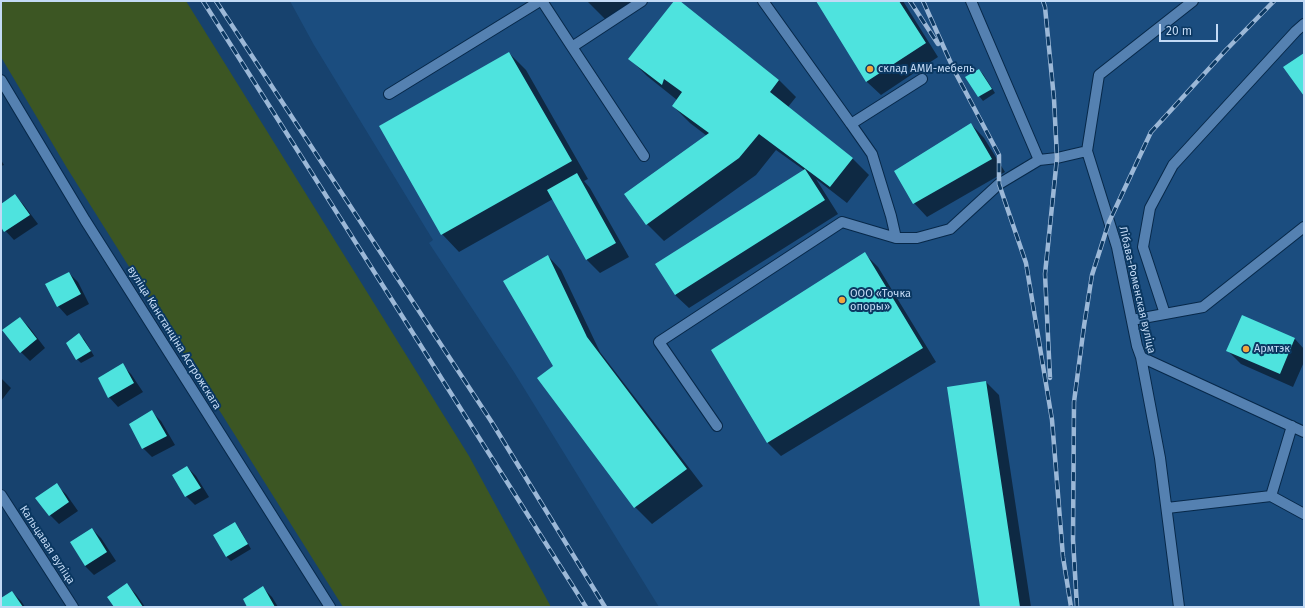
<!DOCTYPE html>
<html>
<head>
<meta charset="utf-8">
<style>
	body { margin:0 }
	#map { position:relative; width:1305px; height:608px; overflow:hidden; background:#17426e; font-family:"Fira Sans",sans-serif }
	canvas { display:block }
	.frame { position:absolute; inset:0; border:2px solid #c3daf5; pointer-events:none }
	.scale { position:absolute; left:1159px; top:24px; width:59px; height:18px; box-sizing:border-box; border:2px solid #c3daf5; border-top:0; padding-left:5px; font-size:12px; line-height:14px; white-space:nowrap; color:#c3daf5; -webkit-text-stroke:3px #0b3862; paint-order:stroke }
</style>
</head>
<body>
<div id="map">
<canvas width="1305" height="608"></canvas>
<div class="frame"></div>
<div class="scale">20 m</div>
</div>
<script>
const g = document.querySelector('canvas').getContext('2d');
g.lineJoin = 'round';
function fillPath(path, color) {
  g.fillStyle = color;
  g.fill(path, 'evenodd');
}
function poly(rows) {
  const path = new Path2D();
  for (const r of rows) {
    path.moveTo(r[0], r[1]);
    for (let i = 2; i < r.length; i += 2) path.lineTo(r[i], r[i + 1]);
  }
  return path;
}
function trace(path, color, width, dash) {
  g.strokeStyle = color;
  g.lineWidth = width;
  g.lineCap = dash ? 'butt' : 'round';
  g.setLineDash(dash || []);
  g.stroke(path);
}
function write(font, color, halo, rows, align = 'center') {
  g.font = font + ' "Fira Sans",sans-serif';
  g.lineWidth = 4;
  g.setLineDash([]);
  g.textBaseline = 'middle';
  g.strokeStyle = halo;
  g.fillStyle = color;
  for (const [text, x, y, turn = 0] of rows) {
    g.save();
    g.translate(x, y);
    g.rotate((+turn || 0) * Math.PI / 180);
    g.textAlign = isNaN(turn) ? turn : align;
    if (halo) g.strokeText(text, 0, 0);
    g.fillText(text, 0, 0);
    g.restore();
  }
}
fillPath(poly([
	[290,1,1304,1,1304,607,659,607,514,372,429,243,433,240,314,45]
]), '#1b4d7f');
fillPath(poly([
	[1,1,186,1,469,456,551,607,343,607,67,168,1,57]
]), '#3c5623');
fillPath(poly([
	[587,1,635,1,605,19],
	[675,1,678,1,779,80,796,97,788,107,852,158,869,175,847,203,816,179,838,214,689,308,675,295,804,170,776,150,756,175,664,241,647,224,707,136,690,123,673,106,677,100,647,76,630,59],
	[817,1,903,1,938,57,881,95,867,82],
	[509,53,526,70,588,179,584,181,590,188,629,257,600,273,587,260,553,199,459,252,442,234,380,126],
	[979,70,983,74,995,93,983,101,979,96],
	[971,124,984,138,1005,172,927,217,914,203],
	[1,160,4,165,1,166],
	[14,195,23,204,38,224,14,240,1,226,1,205],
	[865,254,878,267,936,362,781,456,768,443,712,350],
	[548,256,561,270,600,352,703,486,652,524,635,507,554,366],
	[69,273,78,282,89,304,67,316,58,306],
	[1243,316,1295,339,1304,349,1304,362,1293,387,1241,364,1228,351],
	[20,318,29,327,45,348,30,361,21,352],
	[79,335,84,339,94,356,81,363,77,359],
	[122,365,131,374,143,392,118,407,109,397,99,379],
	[1,378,11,388,1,401],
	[986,382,999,395,1031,607,981,607],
	[152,412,161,421,175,445,152,457,143,448],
	[187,467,196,476,209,497,195,505,186,496],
	[56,485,66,494,78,511,59,524,50,515],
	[234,523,239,528,251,549,231,561,226,556],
	[92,529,101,538,116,561,94,575,85,566],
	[127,585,136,594,145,607,115,607],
	[263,588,272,597,278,607,248,607],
	[12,592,21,601,25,607,1,607,1,599]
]), '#0007');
fillPath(poly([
	[674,1,680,1,779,80,770,92,853,158,830,187,759,134,739,158,646,225,624,194,709,133,672,106,682,92,664,79,662,85,628,59],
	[816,1,899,1,926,43,866,82],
	[509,52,572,161,441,235,379,126],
	[1304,53,1304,96,1283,67],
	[979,69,992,89,978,97,965,77],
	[971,123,992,159,913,204,894,171],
	[805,169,825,200,675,295,655,264],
	[577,173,616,243,586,260,547,190],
	[15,194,30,215,4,232,1,227,1,204],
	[865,252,923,348,767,443,711,350],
	[548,255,587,337,687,469,634,508,537,378,553,366,503,281],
	[69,272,81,294,57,307,45,284],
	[1242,315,1295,338,1280,374,1226,351],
	[20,317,37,339,20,353,2,330],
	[79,333,91,351,76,360,66,343],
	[123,363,134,383,108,398,98,378],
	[986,381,1020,607,980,607,947,387],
	[152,410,167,436,142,449,129,424],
	[187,466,201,488,185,497,172,475],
	[57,483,69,502,49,516,35,498],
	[235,522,248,544,226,557,213,535],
	[92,528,107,552,85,566,70,542],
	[127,583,143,607,114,607,107,597],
	[263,586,275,607,247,607,243,599],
	[12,591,23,607,1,607,1,598]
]), '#4ee3de');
const minor = poly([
	[542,1,572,47,642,1],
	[763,1,851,124],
	[971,1,1039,160],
	[572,47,644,156],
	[922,79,851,124,872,154,891,216,896,238,917,238,950,229,999,184,1039,160,1057,158,1087,151],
	[1,80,85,220,330,607],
	[389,94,540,1],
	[1165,314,1143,247,1150,208,1173,165,1296,31,1304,24],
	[1132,320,1203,307,1304,227],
	[1141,357,1304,432],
	[717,426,659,342,842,222,896,238],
	[1292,426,1271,496,1304,514],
	[1,495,73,607],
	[1167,508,1271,496],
	[1179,607,1160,458,1141,357,1137,346,1117,247,1087,151,1099,75,1193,1]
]);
trace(minor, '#072849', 12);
trace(minor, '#5581b1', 10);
const rail = poly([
	[203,1,586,607],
	[216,1,491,421,605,607],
	[910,1,938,44],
	[923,1,954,70,999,155,999,184,1026,263,1052,420,1063,557,1071,607],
	[1043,1,1045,7,1054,99,1057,158,1045,274,1050,378],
	[1077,607,1073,540,1074,402,1084,326,1092,275,1109,222,1151,132,1226,50,1274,1]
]);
trace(rail, '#9cb8d7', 4.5);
trace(rail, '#0b3862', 3, [9]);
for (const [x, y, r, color] of [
	[870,69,4,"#f0a63e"],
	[842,300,4,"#f0a63e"],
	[1246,349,4,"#f0a63e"]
]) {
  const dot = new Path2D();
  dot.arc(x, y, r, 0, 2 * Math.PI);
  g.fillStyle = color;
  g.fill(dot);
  trace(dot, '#0b3862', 1.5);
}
write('11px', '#c3daf5', '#0b3862', [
	["склад АМИ-мебель",878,69],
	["ООО «Точка",850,294],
	["опоры»",850,307],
	["Армтэк",1254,349]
], 'left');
write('11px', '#c3daf5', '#0b3862', [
	["Лібава-Роменская вуліца",1137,290,77],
	["вуліца Канстанціна Астрожскага",174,338,58],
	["Кальцавая вуліца",47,545,57]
]);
</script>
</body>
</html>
